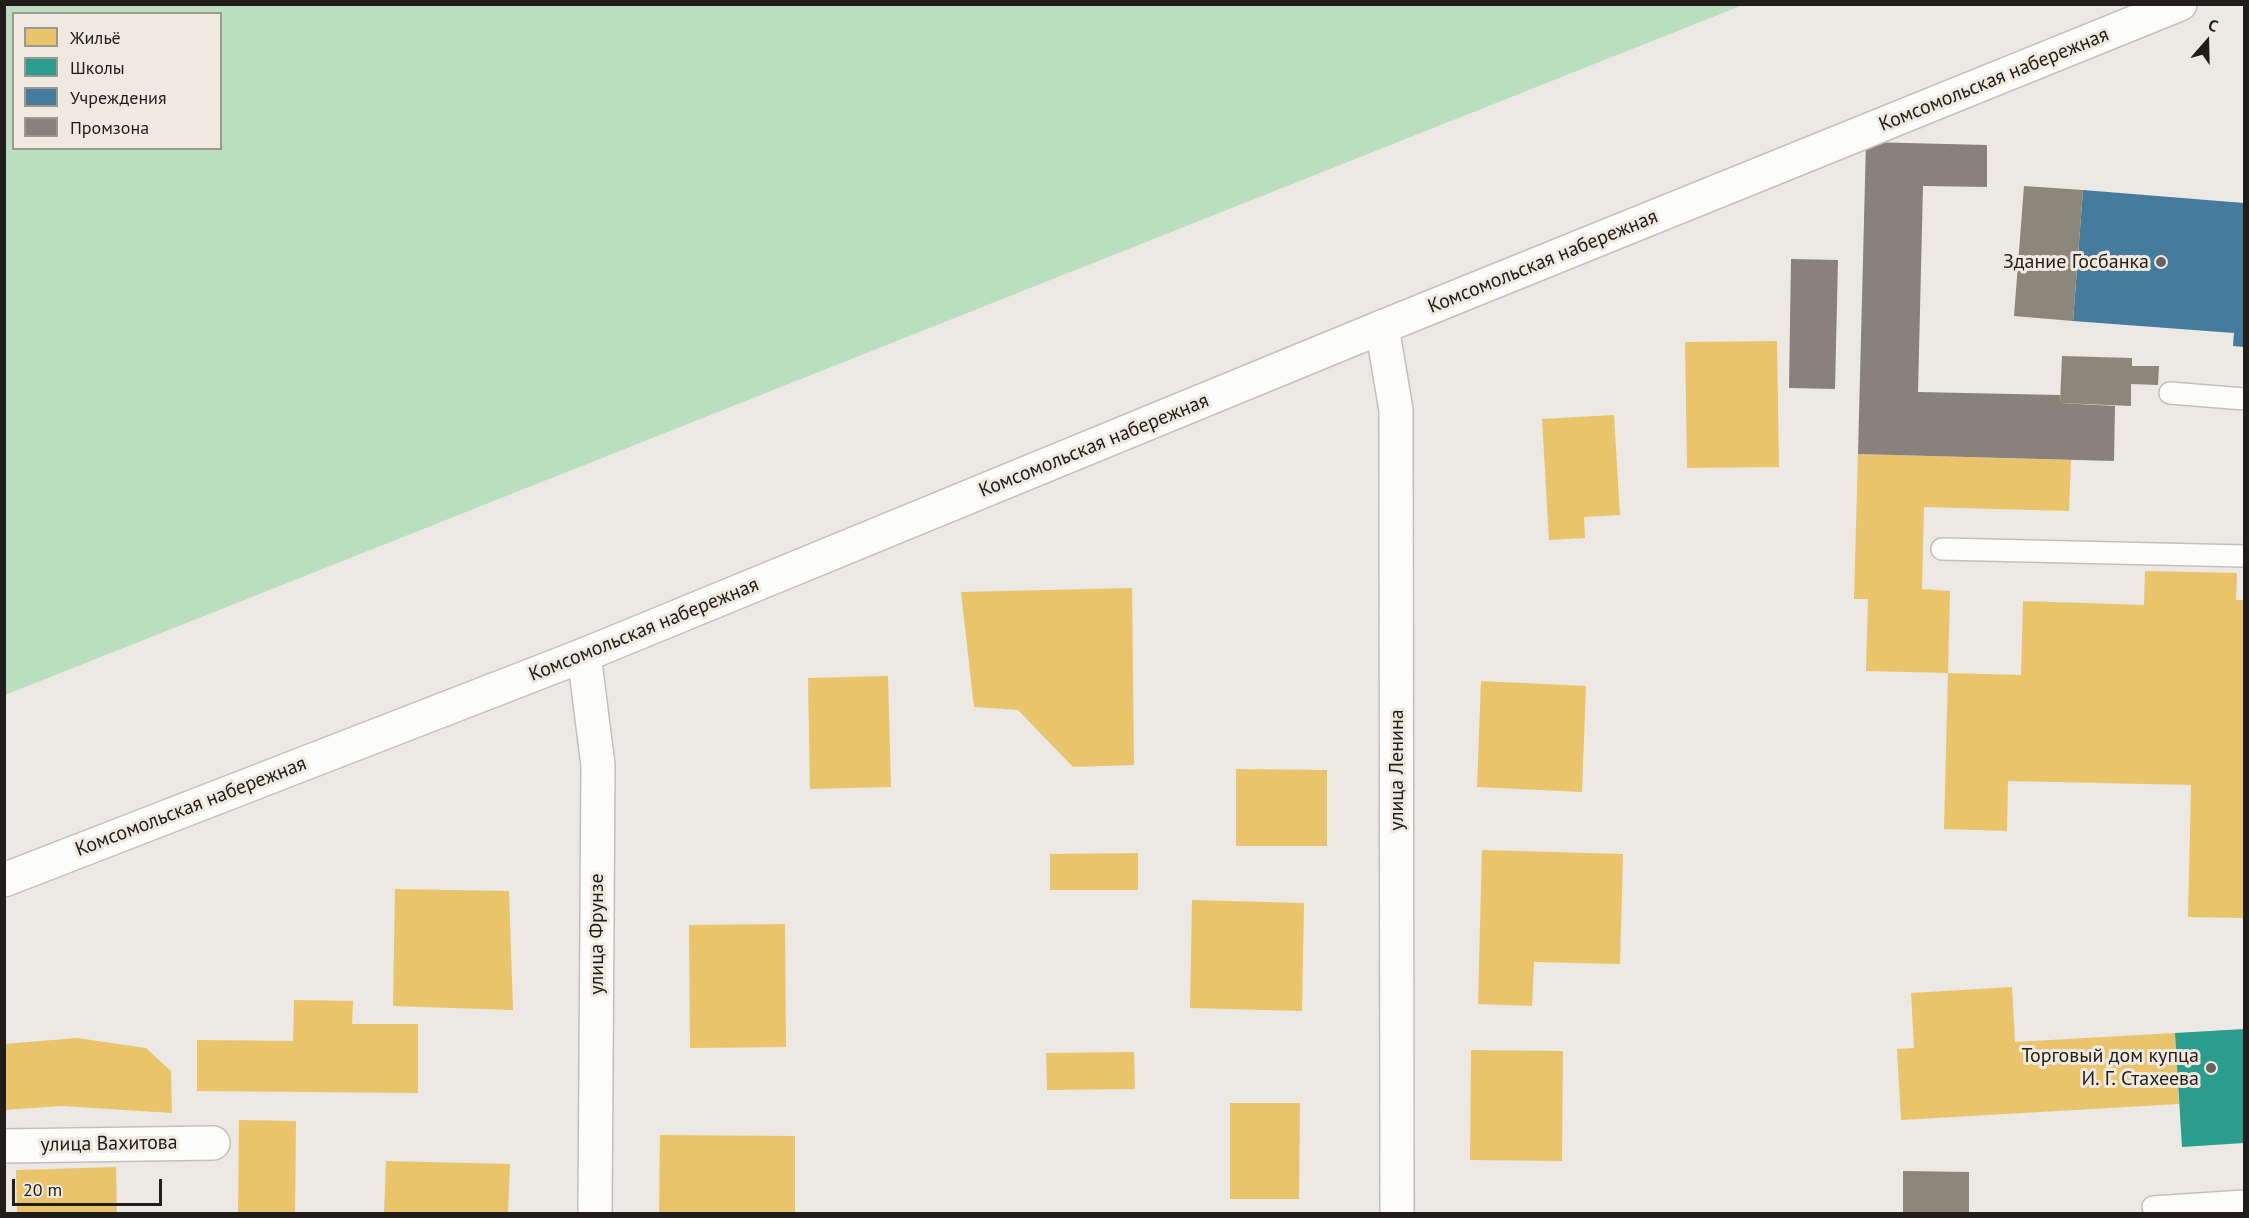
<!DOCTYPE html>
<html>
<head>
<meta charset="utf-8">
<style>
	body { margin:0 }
	#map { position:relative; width:2249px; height:1218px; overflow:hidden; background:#ece8e3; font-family:"PT Sans",sans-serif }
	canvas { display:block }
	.frame { position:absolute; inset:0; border:6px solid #201d1a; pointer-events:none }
	.legend { position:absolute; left:12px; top:12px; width:210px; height:138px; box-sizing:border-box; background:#f0e9df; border:2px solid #9d9790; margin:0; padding:8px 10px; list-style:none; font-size:18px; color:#201d1a }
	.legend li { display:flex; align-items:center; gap:12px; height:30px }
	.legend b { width:30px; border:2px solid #9d9790 }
	.north { position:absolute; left:2177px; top:12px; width:60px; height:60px; -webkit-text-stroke:4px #f0e9df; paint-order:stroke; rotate:20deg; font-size:16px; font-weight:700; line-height:24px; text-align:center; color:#201d1a }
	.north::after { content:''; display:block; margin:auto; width:21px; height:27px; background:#201d1a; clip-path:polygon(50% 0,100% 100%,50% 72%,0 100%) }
	.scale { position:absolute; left:12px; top:1179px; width:150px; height:27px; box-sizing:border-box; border:3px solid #201d1a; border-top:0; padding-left:8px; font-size:18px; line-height:21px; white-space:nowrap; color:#201d1a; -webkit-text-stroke:4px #f0e9df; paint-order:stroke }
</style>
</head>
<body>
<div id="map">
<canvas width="2249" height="1218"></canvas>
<div class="frame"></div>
<ul class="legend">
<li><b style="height:16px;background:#e9c46a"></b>Жильё</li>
<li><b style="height:16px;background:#2a9d8f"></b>Школы</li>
<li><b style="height:16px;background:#457b9d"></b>Учреждения</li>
<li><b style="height:16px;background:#8a817c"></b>Промзона</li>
</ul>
<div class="north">С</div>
<div class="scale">20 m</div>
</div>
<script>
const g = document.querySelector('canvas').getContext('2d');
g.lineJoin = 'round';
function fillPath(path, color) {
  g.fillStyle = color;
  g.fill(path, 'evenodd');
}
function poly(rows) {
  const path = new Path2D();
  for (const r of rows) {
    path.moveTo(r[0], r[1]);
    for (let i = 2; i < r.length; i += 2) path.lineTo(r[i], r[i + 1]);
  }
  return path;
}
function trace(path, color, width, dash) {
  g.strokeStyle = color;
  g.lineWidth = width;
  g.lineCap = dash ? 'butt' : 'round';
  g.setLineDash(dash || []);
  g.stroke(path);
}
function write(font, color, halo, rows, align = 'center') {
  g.font = font + ' "PT Sans",sans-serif';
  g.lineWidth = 6;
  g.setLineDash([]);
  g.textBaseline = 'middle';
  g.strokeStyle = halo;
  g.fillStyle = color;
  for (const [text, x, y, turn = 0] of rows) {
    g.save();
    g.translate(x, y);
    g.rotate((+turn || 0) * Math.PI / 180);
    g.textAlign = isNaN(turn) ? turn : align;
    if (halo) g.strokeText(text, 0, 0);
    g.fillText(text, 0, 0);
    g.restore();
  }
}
fillPath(poly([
	[5,4,1743,4,1743,5,5,695],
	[14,14,220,14,220,148,14,148]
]), '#badfbe');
fillPath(poly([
	[1777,341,1779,467,1687,468,1685,342],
	[1614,415,1620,515,1584,517,1585,538,1549,540,1542,419],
	[1858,454,2071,460,2069,511,1924,507,1922,589,1950,591,1948,673,1866,671,1868,599,1854,599],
	[2145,571,2237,573,2236,600,2244,600,2244,918,2188,917,2191,785,2008,781,2007,831,1944,829,1948,673,2021,675,2023,601,2144,605],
	[1132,588,1134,765,1073,767,1018,710,974,707,961,592],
	[888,676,891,787,810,789,808,678],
	[1481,681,1586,686,1582,792,1477,787],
	[1236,769,1327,770,1327,846,1236,846],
	[1482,850,1623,854,1620,964,1534,962,1532,1006,1478,1004],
	[1138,853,1138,890,1050,890,1050,854],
	[395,889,509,891,513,1010,393,1006],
	[1192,900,1304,903,1302,1011,1190,1008],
	[785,924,786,1047,690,1048,689,925],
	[2012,987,2015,1042,2175,1033,2179,1104,1901,1120,1897,1049,1914,1048,1911,993],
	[294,1000,353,1001,352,1024,418,1024,418,1093,197,1091,197,1040,293,1041],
	[77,1038,146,1048,171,1071,172,1113,62,1106,4,1110,4,1044],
	[1471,1050,1563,1051,1562,1161,1470,1160],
	[1134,1052,1135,1089,1047,1090,1046,1053],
	[1230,1103,1300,1103,1299,1199,1230,1199],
	[239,1120,296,1121,295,1214,238,1214],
	[660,1135,795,1136,795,1214,659,1214],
	[386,1161,510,1164,508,1214,384,1214],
	[116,1167,117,1214,17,1214,16,1170]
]), '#e9c46a');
fillPath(poly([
	[2244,1029,2244,1143,2182,1147,2175,1033]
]), '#2a9d8f');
fillPath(poly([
	[2083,190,2244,203,2244,347,2233,346,2234,333,2073,321]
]), '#457b9d');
fillPath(poly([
	[1866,142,1987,145,1987,187,1923,186,1918,392,2060,395,2060,403,2115,406,2114,461,1858,454],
	[1791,259,1838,260,1835,389,1789,388]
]), '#8a817c');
fillPath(poly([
	[2024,186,2083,190,2073,321,2014,316],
	[2062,356,2132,358,2132,366,2159,366,2158,385,2131,384,2131,406,2060,403],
	[1903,1171,1969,1172,1969,1214,1903,1214]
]), '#8d867a');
const service = poly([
	[2170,393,2244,399],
	[1942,549,2244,556],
	[2153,1207,2244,1201]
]);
const minor = poly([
	[1382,327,1396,410,1397,1214],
	[584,655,598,765,595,1214],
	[4,1146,213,1143]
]);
const tertiary = poly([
	[4,880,584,655,1382,327,2180,4]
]);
trace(service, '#c3c0bc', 24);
trace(minor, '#c3c0bc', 36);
trace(tertiary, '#c3c0bc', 36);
trace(service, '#fcfcfb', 21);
trace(minor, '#fcfcfb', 33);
trace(tertiary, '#fcfcfb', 33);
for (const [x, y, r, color] of [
	[2161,262,6,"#676460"],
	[2211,1068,6,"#676460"]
]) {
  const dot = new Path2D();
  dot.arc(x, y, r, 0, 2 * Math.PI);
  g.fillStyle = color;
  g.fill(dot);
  trace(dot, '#f0e9df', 2);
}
write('20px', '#201d1a', '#f0e9df', [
	["Комсомольская набережная",1994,80,-22],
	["Комсомольская набережная",1543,262,-22],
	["Комсомольская набережная",1094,446,-22],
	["Комсомольская набережная",644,630,-22],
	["улица Ленина",1397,770,-90],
	["Комсомольская набережная",191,807,-21],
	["улица Фрунзе",597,934,-90],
	["улица Вахитова",109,1144,-1]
]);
write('20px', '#201d1a', '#f0e9df', [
	["Здание Госбанка",2149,262],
	["Торговый дом купца",2199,1056],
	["И. Г. Стахеева",2199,1079]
], 'right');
</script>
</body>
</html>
